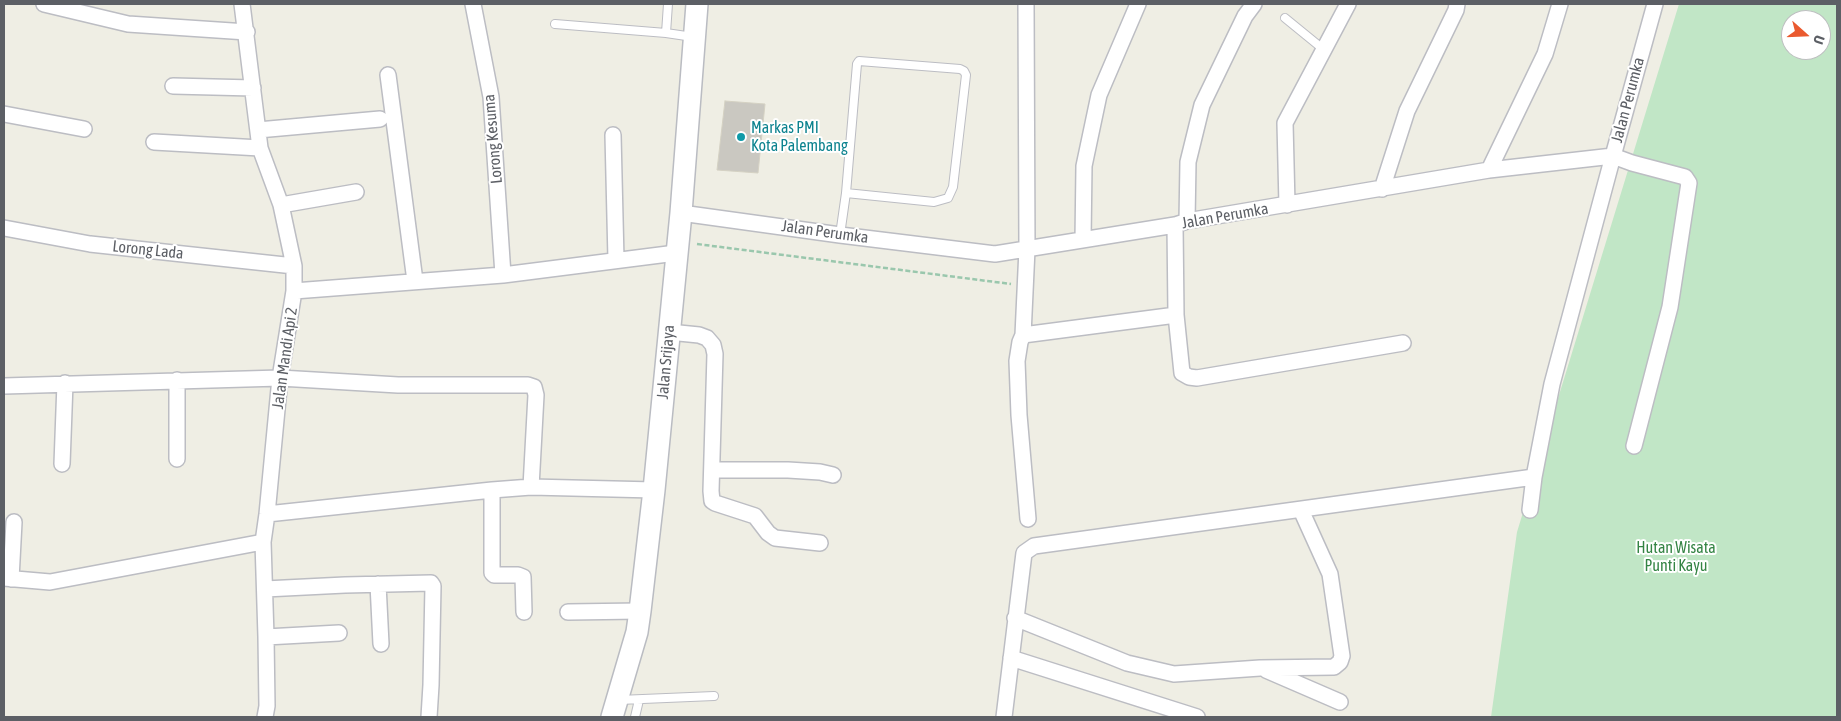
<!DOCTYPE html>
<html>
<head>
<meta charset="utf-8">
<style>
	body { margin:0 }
	#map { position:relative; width:1841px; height:721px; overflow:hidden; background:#efeee4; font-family:"Asap Condensed",sans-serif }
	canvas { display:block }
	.frame { position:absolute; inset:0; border:5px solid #5c5f65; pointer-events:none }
	.north { position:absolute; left:1781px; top:10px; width:50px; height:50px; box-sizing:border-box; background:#fff; border:1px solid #bebfc1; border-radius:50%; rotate:110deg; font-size:14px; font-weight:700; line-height:20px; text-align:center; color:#5c5f65 }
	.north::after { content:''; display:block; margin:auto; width:18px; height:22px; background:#ea5a2f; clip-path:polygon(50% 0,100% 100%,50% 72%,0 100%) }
</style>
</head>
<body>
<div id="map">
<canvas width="1841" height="721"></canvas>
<div class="frame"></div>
<div class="north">U</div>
</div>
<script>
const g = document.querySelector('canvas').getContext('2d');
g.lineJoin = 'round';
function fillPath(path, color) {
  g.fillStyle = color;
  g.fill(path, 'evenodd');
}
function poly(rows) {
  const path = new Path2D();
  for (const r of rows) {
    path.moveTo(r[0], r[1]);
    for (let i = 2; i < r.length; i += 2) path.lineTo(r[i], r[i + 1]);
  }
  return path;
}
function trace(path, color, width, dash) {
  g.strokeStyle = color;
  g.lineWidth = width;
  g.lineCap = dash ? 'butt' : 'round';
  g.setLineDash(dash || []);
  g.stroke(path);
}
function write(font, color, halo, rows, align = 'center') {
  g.font = font + ' "Asap Condensed",sans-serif';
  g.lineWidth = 4;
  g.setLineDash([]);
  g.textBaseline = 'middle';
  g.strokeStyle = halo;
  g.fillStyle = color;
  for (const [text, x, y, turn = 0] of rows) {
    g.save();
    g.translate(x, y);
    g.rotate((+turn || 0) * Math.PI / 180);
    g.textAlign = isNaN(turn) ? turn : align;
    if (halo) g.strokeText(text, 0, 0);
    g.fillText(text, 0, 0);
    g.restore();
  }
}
fillPath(poly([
	[1679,4,1837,4,1837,717,1491,717,1517,532],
	[1791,20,1821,20,1821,50,1791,50]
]), '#c1e6c6');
const building = poly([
	[725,101,765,104,758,173,717,170,725,101]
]);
fillPath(building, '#cac8c1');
trace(building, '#d4d1c3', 1);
const lane = poly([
	[1285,18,1323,49],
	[555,24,666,33,693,37],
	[666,33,668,4],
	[840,235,846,193,857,64,859,61,960,69,964,71,966,75,953,187,948,198,934,202,846,193],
	[619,700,714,696],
	[635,717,639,700]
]);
const street = poly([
	[44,4,128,24,247,32],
	[242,4,260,148,281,205,294,266,294,291,280,378,267,514,263,542,266,637,267,706,265,717],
	[473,4,491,97,503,275],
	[1026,4,1027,249,1023,335,1020,342,1017,361,1019,415,1028,519],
	[388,75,415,281],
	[173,86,253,88],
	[4,114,84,129],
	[258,130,380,119],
	[613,135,616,260],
	[154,142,260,148],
	[1489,170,1545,54,1560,4],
	[1382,189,1407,111,1456,10,1457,4],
	[281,205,356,192],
	[1287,205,1285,123,1348,4],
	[681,213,840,235,995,254,1175,225,1187,221,1489,170,1613,156,1655,4],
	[1187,221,1188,162,1202,105,1245,16,1254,4],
	[1175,225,1176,315,1182,373,1189,377,1197,378,1403,343],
	[4,228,90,244,294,266],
	[1083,240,1084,166,1099,95,1138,4],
	[294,291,503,275,676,253],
	[669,332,699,335,707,338,713,345,715,354,711,491,712,501,715,503,755,516,768,533,775,538,820,543],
	[1023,335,1176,315],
	[4,386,280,378,398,385,528,385,534,387,536,395,531,487],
	[177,459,177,380],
	[62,464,65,383],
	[712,470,788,470,820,472,833,475],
	[1534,477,1552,384,1613,156,1632,163,1685,177,1689,183,1670,307,1634,446],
	[492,490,492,573,494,575,518,575,523,577,524,612],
	[267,514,492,490,531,487,654,490],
	[4,578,50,582,263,542],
	[11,579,14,522],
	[378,584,381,644],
	[265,589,345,585,431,583,433,586,431,685,429,717],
	[568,612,640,611],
	[1015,618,1127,663,1174,674,1260,668,1334,667,1340,662,1342,656,1330,574,1301,510],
	[266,637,339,633],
	[1011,658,1197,717],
	[1266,670,1340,702],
	[1004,717,1024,553,1034,546,1534,477,1530,510]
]);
const secondary = poly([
	[612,717,637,632,640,611,654,490,681,213,697,4]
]);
trace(lane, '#bcbdc3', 10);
trace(street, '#bcbdc3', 18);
trace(secondary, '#babcc2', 24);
trace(poly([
	[697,244,1011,284]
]), '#9ac7ad', 2.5, [5, 2.5]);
trace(lane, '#fff', 8);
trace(street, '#fff', 15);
trace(secondary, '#fff', 21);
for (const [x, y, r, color] of [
	[741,137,5,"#0f9aa8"]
]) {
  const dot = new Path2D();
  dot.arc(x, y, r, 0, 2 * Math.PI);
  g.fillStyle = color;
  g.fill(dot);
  trace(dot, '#fff', 2);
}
write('16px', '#5c5f65', '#fff', [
	["Jalan Perumka",1628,100,-75],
	["Lorong Kesuma",493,139,-95],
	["Jalan Perumka",1225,216,-10],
	["Jalan Perumka",825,232,8],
	["Lorong Lada",148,250,6],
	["Jalan Mandi Api 2",285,358,-82],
	["Jalan Srijaya",666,362,-85]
]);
write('16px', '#0d838f', '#fff', [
	["Markas PMI",751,128],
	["Kota Palembang",751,146]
], 'left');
write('16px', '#348444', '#fff', [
	["Hutan Wisata",1676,548],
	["Punti Kayu",1676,566]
]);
</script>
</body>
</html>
